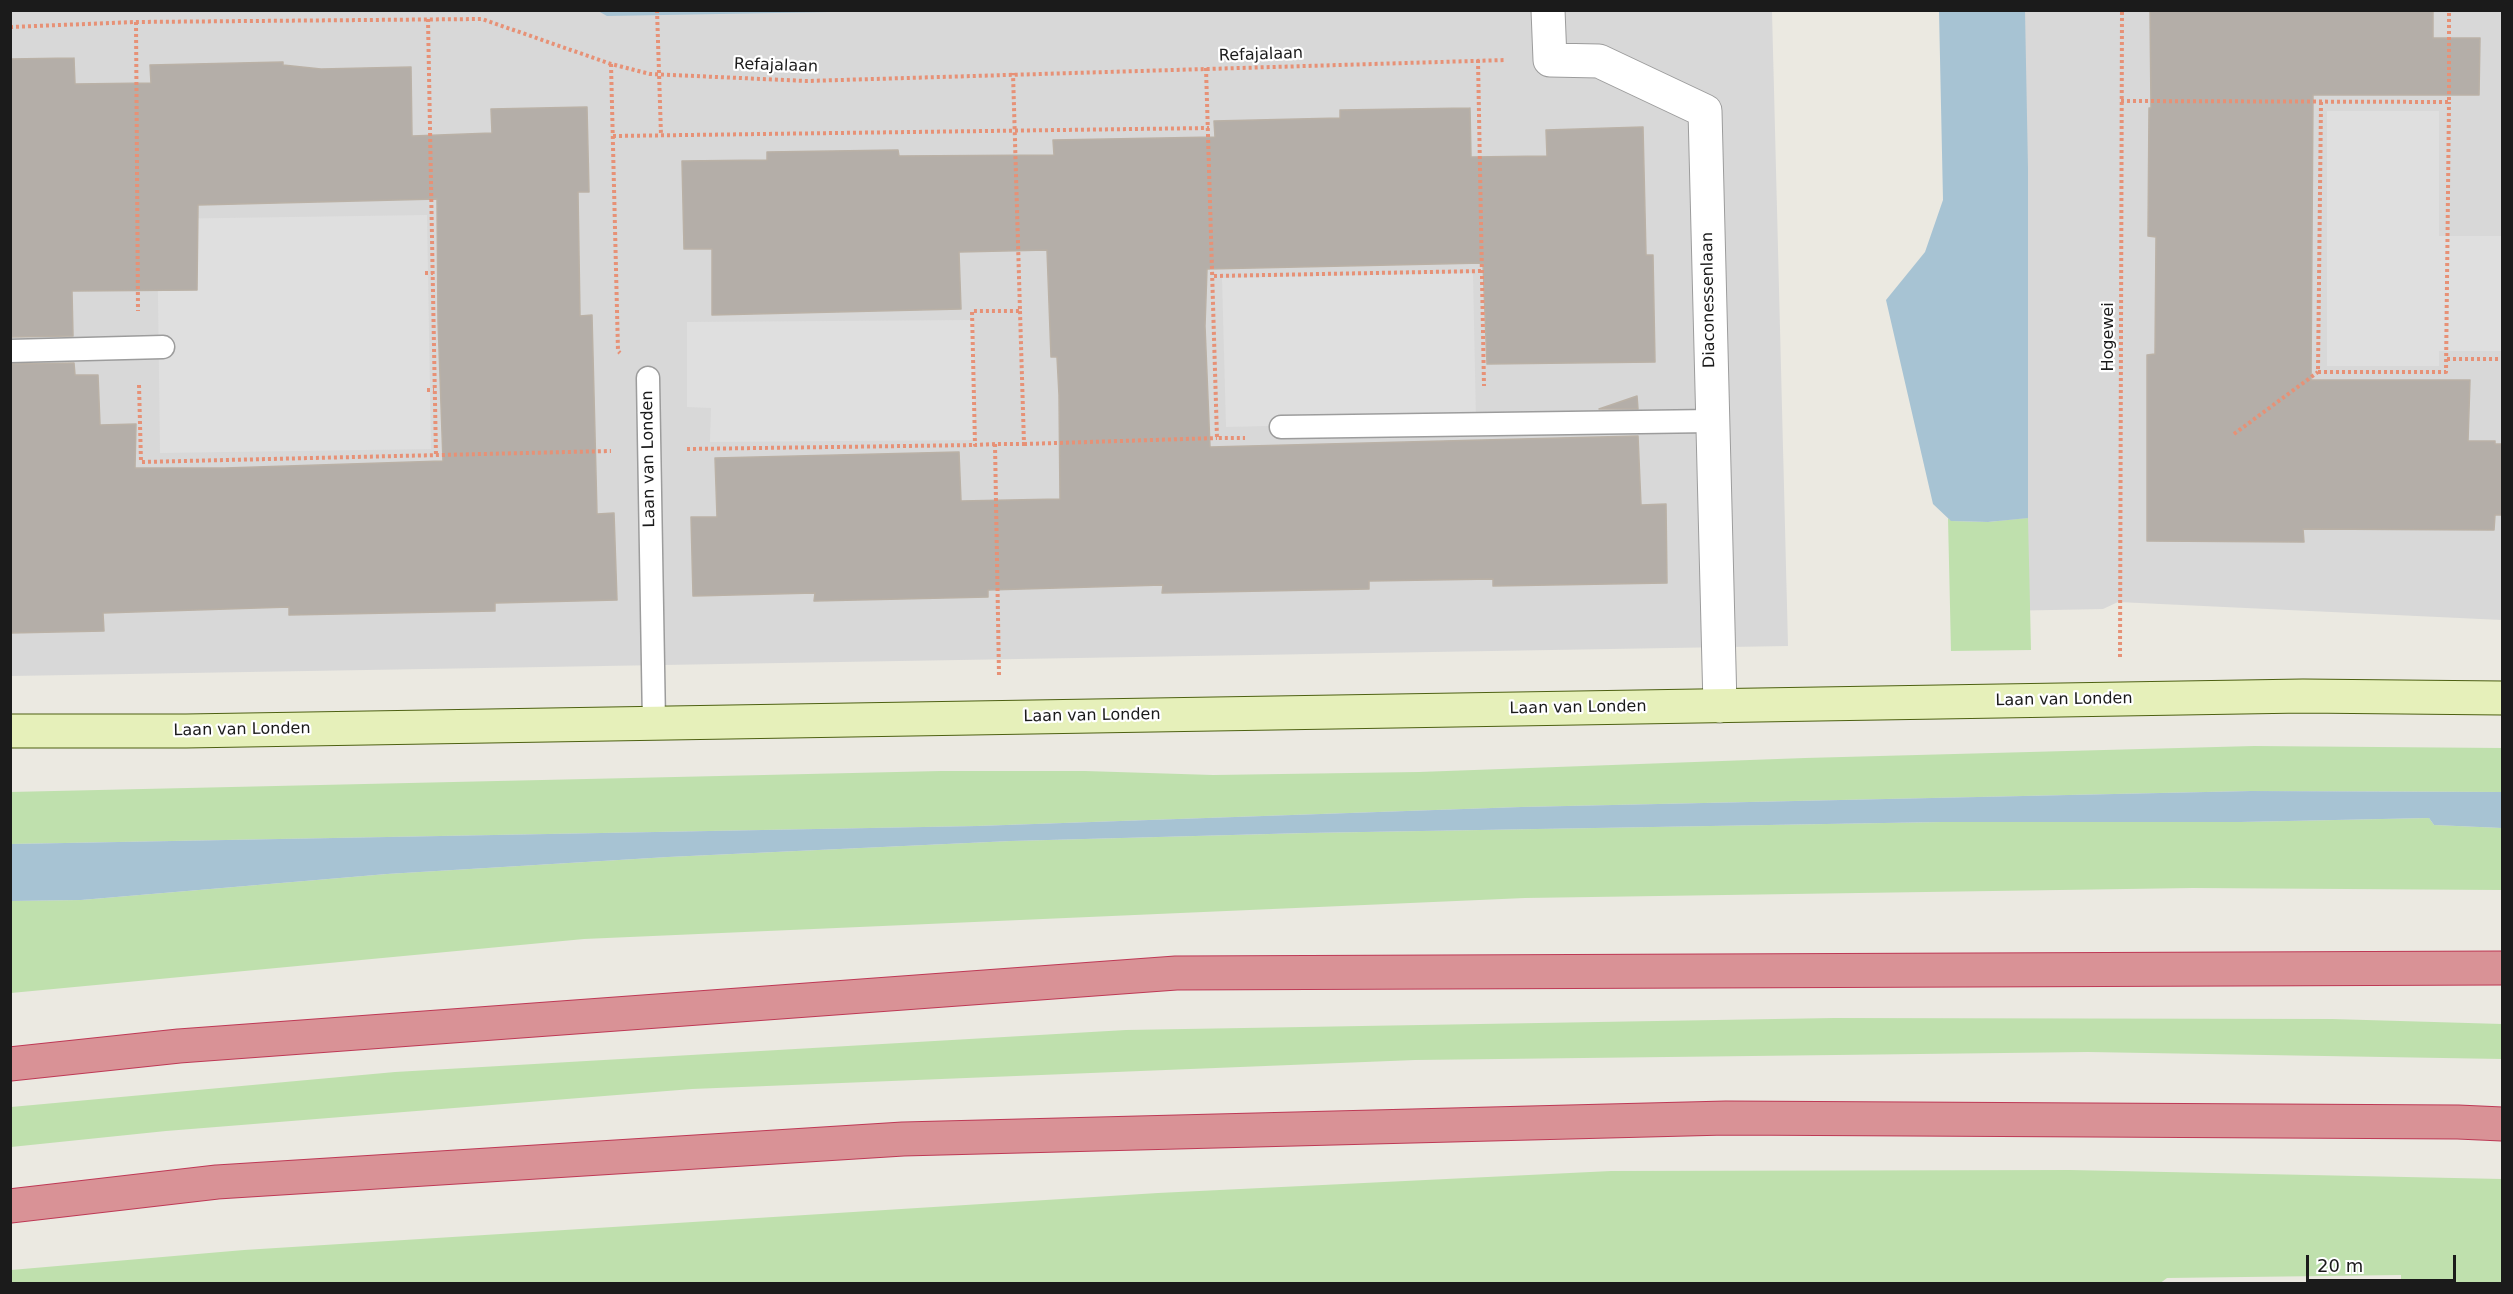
<!DOCTYPE html>
<html>
<head>
<meta charset="utf-8">
<style>
	body { margin:0 }
	#map { position:relative; width:2513px; height:1294px; overflow:hidden; background:#ebe9e1; font-family:"DejaVu Sans",sans-serif }
	canvas { display:block }
	.frame { position:absolute; inset:0; border:12px solid #1b1b1b; pointer-events:none }
	.scale { position:absolute; left:2306px; top:1255px; width:150px; height:27px; box-sizing:border-box; border:3px solid #1b1b1b; border-top:0; padding-left:8px; font-size:18px; line-height:21px; white-space:nowrap; color:#1b1b1b; -webkit-text-stroke:4px #fff; paint-order:stroke }
</style>
</head>
<body>
<div id="map">
<canvas width="2513" height="1294"></canvas>
<div class="frame"></div>
<div class="scale">20 m</div>
</div>
<script>
const g = document.querySelector('canvas').getContext('2d');
g.lineJoin = 'round';
function fillPath(path, color) {
  g.fillStyle = color;
  g.fill(path, 'evenodd');
}
function poly(rows) {
  const path = new Path2D();
  for (const r of rows) {
    path.moveTo(r[0], r[1]);
    for (let i = 2; i < r.length; i += 2) path.lineTo(r[i], r[i + 1]);
  }
  return path;
}
function trace(path, color, width, dash) {
  g.strokeStyle = color;
  g.lineWidth = width;
  g.lineCap = dash ? 'butt' : 'round';
  g.setLineDash(dash || []);
  g.stroke(path);
}
function write(font, color, halo, rows, align = 'center') {
  g.font = font + ' "DejaVu Sans",sans-serif';
  g.lineWidth = 4.5;
  g.setLineDash([]);
  g.textBaseline = 'middle';
  g.strokeStyle = halo;
  g.fillStyle = color;
  for (const [text, x, y, turn = 0] of rows) {
    g.save();
    g.translate(x, y);
    g.rotate((+turn || 0) * Math.PI / 180);
    g.textAlign = isNaN(turn) ? turn : align;
    if (halo) g.strokeText(text, 0, 0);
    g.fillText(text, 0, 0);
    g.restore();
  }
}
fillPath(poly([
	[10,11,1772,11,1788,646,11,676],
	[1997,11,2502,11,2502,620,2118,602,2103,609,2000,611]
]), '#d8d8d8');
fillPath(poly([
	[1948,518,1952,521,1988,522,2028,518,2031,650,1951,651],
	[2254,746,2502,748,2502,792,2251,791,1521,807,977,826,11,844,10,792,941,771,1085,771,1213,775,1419,772,1805,758],
	[2429,818,2434,825,2502,828,2502,890,2193,888,1525,898,584,939,11,993,11,901,81,900,387,874,668,857,1011,841,1307,833,1942,822,2241,822],
	[1834,1018,2332,1019,2502,1024,2502,1059,2088,1052,1415,1060,692,1089,166,1131,11,1147,11,1107,395,1072,1126,1030],
	[2070,1170,2502,1179,2502,1283,2401,1283,2401,1275,2167,1278,2159,1284,11,1283,11,1270,244,1250,1158,1193,1611,1171]
]), '#bfe0ad');
fillPath(poly([
	[2327,111,2439,111,2439,236,2502,236,2502,351,2439,351,2439,366,2327,366],
	[427,215,431,449,160,453,157,219],
	[1473,273,1476,421,1226,427,1222,278],
	[974,320,975,440,710,442,711,408,687,407,687,322]
]), '#dfdfdf');
fillPath(poly([
	[598,11,887,11,607,16],
	[1939,11,2025,11,2028,169,2028,518,1988,522,1951,521,1933,504,1886,300,1925,252,1943,200],
	[2251,791,2502,792,2502,828,2434,825,2429,818,2241,822,1942,822,1306,833,1011,841,668,857,387,874,81,900,10,901,11,844,977,826,1521,807]
]), '#a7c3d3');
const building = poly([
	[2150,10,2433,10,2433,38,2480,38,2479,95,2313,95,2311,380,2470,380,2468,441,2495,441,2495,444,2502,444,2502,515,2495,515,2494,530,2303,529,2304,542,2147,541,2147,355,2155,354,2156,237,2148,236,2149,108,2151,108,2150,10],
	[74,58,75,84,151,83,150,65,283,62,283,65,321,69,411,67,412,136,492,133,491,109,587,107,589,192,578,192,580,316,592,315,597,514,614,513,617,600,495,603,495,611,289,615,289,607,103,613,104,631,10,633,10,364,74,363,75,375,98,375,100,425,136,424,135,468,225,468,443,461,438,321,437,199,198,205,197,290,72,291,73,336,10,337,10,59,74,58],
	[1470,108,1471,157,1547,156,1546,130,1643,127,1646,255,1653,255,1655,362,1487,364,1483,263,1207,269,1205,326,1210,447,1638,436,1641,505,1666,504,1667,583,1493,586,1493,579,1369,581,1369,589,1162,593,1163,585,988,590,988,597,814,601,815,593,693,596,691,517,717,517,715,458,959,452,961,501,1060,499,1059,395,1057,357,1051,357,1047,250,959,252,961,309,712,315,712,249,684,249,682,161,767,160,767,152,898,150,899,156,1054,155,1053,140,1215,137,1214,121,1340,118,1340,110,1470,108],
	[1637,396,1638,409,1599,409,1637,396]
]);
fillPath(building, '#b4aea8');
trace(building, '#bab1a6', 1.5);
const lane = poly([
	[10,351,163,347],
	[648,378,654,723],
	[1281,427,1712,421]
]);
const street = poly([
	[1548,10,1550,60,1599,61,1705,111,1720,706]
]);
const secondary = poly([
	[10,731,186,731,2303,696,2502,698]
]);
const highway = poly([
	[10,1064,179,1046,1176,973,2502,968],
	[10,1206,217,1182,903,1139,1726,1118,2458,1122,2502,1124]
]);
trace(lane, '#9c9c9c', 25);
trace(street, '#9c9c9c', 35);
trace(secondary, '#4e6112', 35);
trace(highway, '#be3955', 35);
trace(poly([
	[657,10,661,135],
	[428,19,436,456],
	[136,22,138,311],
	[10,27,136,22,482,19,611,64,650,74,807,81,1506,60],
	[1478,60,1484,386],
	[611,64,618,351,620,353],
	[1206,68,1217,438,1245,438],
	[2121,101,2449,102,2449,10],
	[2321,102,2318,372,2446,372,2449,102],
	[613,136,1209,128],
	[425,273,433,273],
	[1214,276,1482,271],
	[2447,359,2502,359],
	[139,385,141,462,611,451],
	[427,390,434,390],
	[2234,434,2318,372],
	[995,444,975,445,972,311,1020,311,1013,73],
	[1024,444,1217,438],
	[687,449,975,445],
	[2120,657,2122,10],
	[999,675,995,444,1024,444,1020,311]
]), '#e79176', 4, [3, 3]);
trace(lane, '#fff', 22);
trace(street, '#fff', 33);
trace(secondary, '#e6f0ba', 33);
trace(highway, '#d99296', 33);
write('16px', '#1b1b1b', '#fff', [
	["Refajalaan",1261,55,-2],
	["Refajalaan",776,66,2],
	["Diaconessenlaan",1709,300,-91],
	["Hogewei",2109,337,-90],
	["Laan van Londen",649,459,-91],
	["Laan van Londen",2064,700,-1],
	["Laan van Londen",1578,708,-1],
	["Laan van Londen",1092,716,-1],
	["Laan van Londen",242,730,-1]
]);
</script>
</body>
</html>
